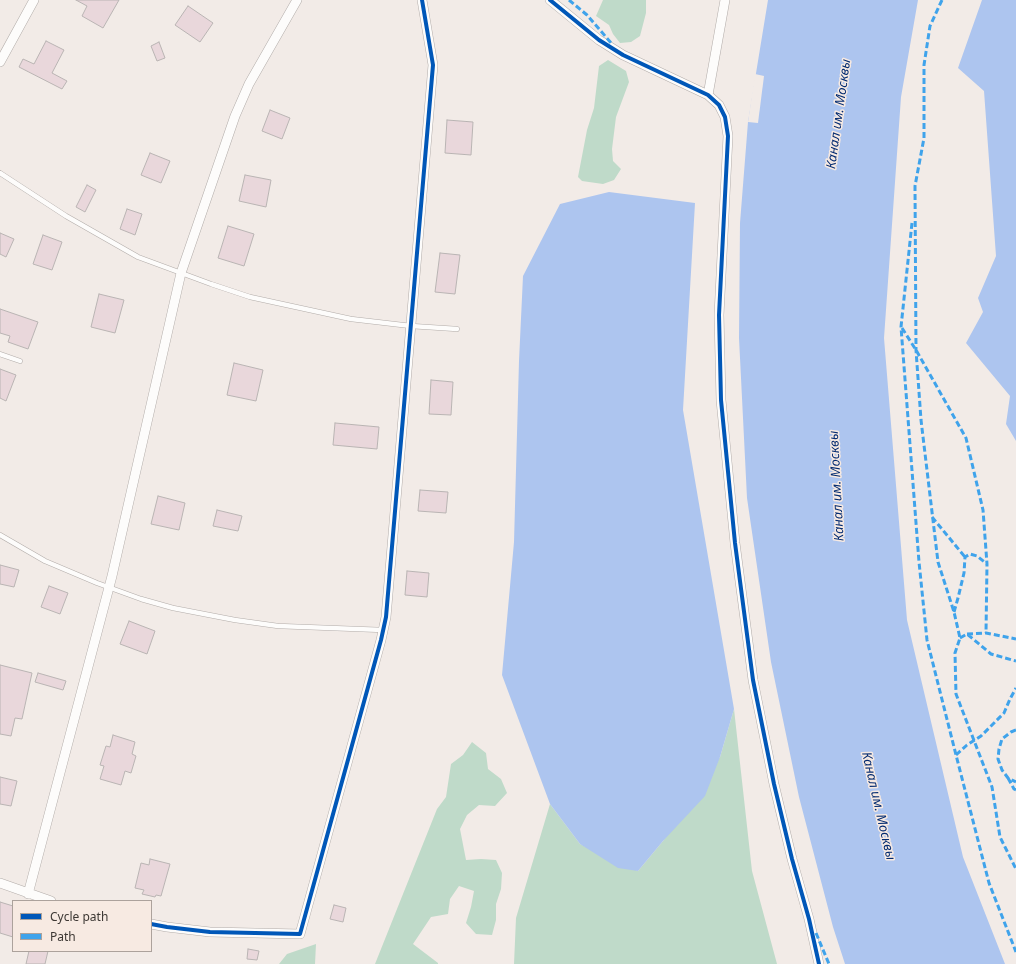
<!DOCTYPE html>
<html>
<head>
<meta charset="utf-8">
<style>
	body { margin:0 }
	#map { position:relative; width:1016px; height:964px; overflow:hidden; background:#f2ebe7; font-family:"Noto Sans",sans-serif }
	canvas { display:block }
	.legend { position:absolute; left:12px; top:900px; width:140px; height:52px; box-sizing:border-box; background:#f7eae2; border:1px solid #aca29c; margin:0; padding:5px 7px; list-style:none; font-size:12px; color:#3c3733 }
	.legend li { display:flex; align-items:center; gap:8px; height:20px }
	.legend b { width:20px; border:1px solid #aca29c }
</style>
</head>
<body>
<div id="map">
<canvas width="1016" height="964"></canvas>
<ul class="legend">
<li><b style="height:5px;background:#0057b8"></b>Cycle path</li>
<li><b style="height:5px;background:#3fa3eb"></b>Path</li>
</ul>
</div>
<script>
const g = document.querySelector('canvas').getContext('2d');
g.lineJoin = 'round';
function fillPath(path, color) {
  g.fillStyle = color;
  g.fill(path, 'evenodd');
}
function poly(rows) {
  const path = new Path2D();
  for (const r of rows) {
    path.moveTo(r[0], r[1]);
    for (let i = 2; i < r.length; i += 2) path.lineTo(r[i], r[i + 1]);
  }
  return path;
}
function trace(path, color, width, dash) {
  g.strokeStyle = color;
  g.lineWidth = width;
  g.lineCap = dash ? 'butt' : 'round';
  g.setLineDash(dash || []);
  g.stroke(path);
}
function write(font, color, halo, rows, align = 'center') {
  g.font = font + ' "Noto Sans",sans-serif';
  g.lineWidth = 3;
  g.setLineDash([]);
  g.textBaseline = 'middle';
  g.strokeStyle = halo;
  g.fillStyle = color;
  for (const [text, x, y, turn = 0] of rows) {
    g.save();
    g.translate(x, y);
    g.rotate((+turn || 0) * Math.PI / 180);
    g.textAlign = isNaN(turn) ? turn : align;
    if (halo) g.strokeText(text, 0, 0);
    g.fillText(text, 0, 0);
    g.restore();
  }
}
fillPath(poly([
	[603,0,646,0,646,13,640,36,631,42,620,43,613,34,609,25,596,16],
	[608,60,626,71,629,82,616,117,612,149,613,161,621,169,614,180,603,184,582,181,578,177,587,130,594,108,599,66],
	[734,709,752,871,777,964,514,964,516,918,550,804,580,844,638,871,663,841,720,757],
	[472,742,486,753,488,769,501,779,507,793,495,806,479,805,467,815,460,829,466,860,481,859,496,860,502,873,501,889,496,904,496,920,492,935,476,934,466,923,471,907,474,891,459,886,450,899,448,914,431,917,413,944,438,963,438,964,375,964,437,809,446,797,451,764,463,755],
	[316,944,315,964,279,964,287,954]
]), '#bfdac9');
fillPath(poly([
	[768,0,918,0,901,97,884,338,907,620,963,857,1005,964,845,964,833,927,799,797,771,662,747,498,739,338,740,223,748,122],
	[982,0,1016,0,1016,441,1006,424,1010,396,966,343,983,312,978,298,996,256,984,91,958,68],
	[609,192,695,203,683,410,734,709,720,757,705,796,663,841,638,871,618,868,580,844,550,804,502,675,514,542,519,361,523,276,560,204]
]), '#adc5ef');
fillPath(poly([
	[755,74,764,76,758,123,748,122]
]), '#f2ebe7');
const building = poly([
	[76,0,119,0,103,28,82,16,87,6,76,0],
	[188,6,213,23,200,42,175,25,188,6],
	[46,41,64,50,52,73,67,81,62,89,19,67,23,59,34,64,46,41],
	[159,42,165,58,157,61,151,46,159,42],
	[270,110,290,118,282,139,262,131,270,110],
	[447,120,473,122,471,155,445,153,447,120],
	[150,153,170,161,161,183,141,175,150,153],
	[245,175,271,180,266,207,239,201,245,175],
	[87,185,96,190,85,212,76,207,87,185],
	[127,209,142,214,135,235,120,229,127,209],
	[228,226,254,234,244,266,218,258,228,226],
	[0,233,14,239,6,257,0,254,0,233],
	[43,235,62,242,52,270,33,264,43,235],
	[440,253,460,255,455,294,435,292,440,253],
	[99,294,124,300,115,333,91,327,99,294],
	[0,309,38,322,28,349,8,342,10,336,0,333,0,309],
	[234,363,263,370,256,401,227,395,234,363],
	[0,369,16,375,6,401,0,398,0,369],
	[431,380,453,382,451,415,429,414,431,380],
	[335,423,379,427,377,449,333,445,335,423],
	[420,490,448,492,446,513,418,511,420,490],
	[158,496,185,503,179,530,151,524,158,496],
	[217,510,242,516,238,531,213,526,217,510],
	[0,565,19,570,14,587,0,584,0,565],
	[407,571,429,573,427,597,405,595,407,571],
	[49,586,68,593,60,614,41,607,49,586],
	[129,621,155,631,147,654,120,644,129,621],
	[0,665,32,673,22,719,15,718,11,736,0,734,0,665],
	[38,673,66,681,63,690,35,682,38,673],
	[113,735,135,742,132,754,136,756,131,773,125,771,121,785,100,779,104,766,100,765,106,746,110,747,113,735],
	[0,777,17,781,11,806,0,804,0,777],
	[150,859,170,864,161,896,156,895,155,897,142,894,144,890,135,888,141,863,149,865,150,859],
	[0,902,13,906,13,937,0,933,0,902],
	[334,905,346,908,343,922,330,919,334,905],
	[248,949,259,951,257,960,247,959,248,949],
	[29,951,48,951,45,964,26,964,29,951]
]);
fillPath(building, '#e9d7db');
trace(building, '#b9b4b3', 1);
const service = poly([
	[0,173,66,216,138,257,211,284,250,297,351,319,411,326,457,329],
	[0,354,20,361],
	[0,535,45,561,97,583,141,599,173,608,235,620,278,626,383,630]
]);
const minor = poly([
	[550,0,599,40,623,55,708,95,719,105,725,117,728,136,719,315,721,400,735,543,753,680,774,784,792,859,809,919,819,964],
	[0,62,34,0],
	[708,95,725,0],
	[0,883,51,901],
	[28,894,112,576,181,273,235,116,249,84,297,0],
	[151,924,167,927,210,932,300,934,381,640,386,617,433,65,422,0]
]);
trace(service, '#b2aca9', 5.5);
trace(minor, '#b2aca9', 10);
trace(service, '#fdfcfb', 4.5);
trace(minor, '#fdfcfb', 9);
trace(poly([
	[569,0,587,15,612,44],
	[942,0,930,26,924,65,924,138,915,186,916,350,921,420,938,562,954,612,960,638,955,653,956,694,992,787,1000,837,1016,869],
	[912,223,901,327,919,562,927,640,956,755,989,883,1016,952],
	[902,328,916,350,966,438,983,510,987,564,986,633],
	[932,517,965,557],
	[954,612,958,598,964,573,965,557,970,554,977,556,987,564],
	[967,634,986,633,1016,639],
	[960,638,967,634,991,654,1016,661],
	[1016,730,1011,732,1002,739,999,749,998,759,1002,770,1008,778,1016,782],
	[956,755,967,745,981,736,1004,713,1010,699,1016,688],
	[1008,778,1014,789,1016,790],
	[816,933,829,964]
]), '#3fa3eb', 3, [6, 3]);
trace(poly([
	[550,0,599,40,623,55,708,95,719,105,725,117,728,136,719,315,721,400,735,543,753,680,774,784,792,859,809,919,819,964],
	[151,924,167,927,210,932,300,934,381,640,386,617,433,65,422,0]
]), '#0057b8', 4);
write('italic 13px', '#032b71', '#f7eae2', [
	["Канал им. Москвы",839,114,-82],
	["Канал им. Москвы",837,486,-93],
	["Канал им. Москвы",878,806,77]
]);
</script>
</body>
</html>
